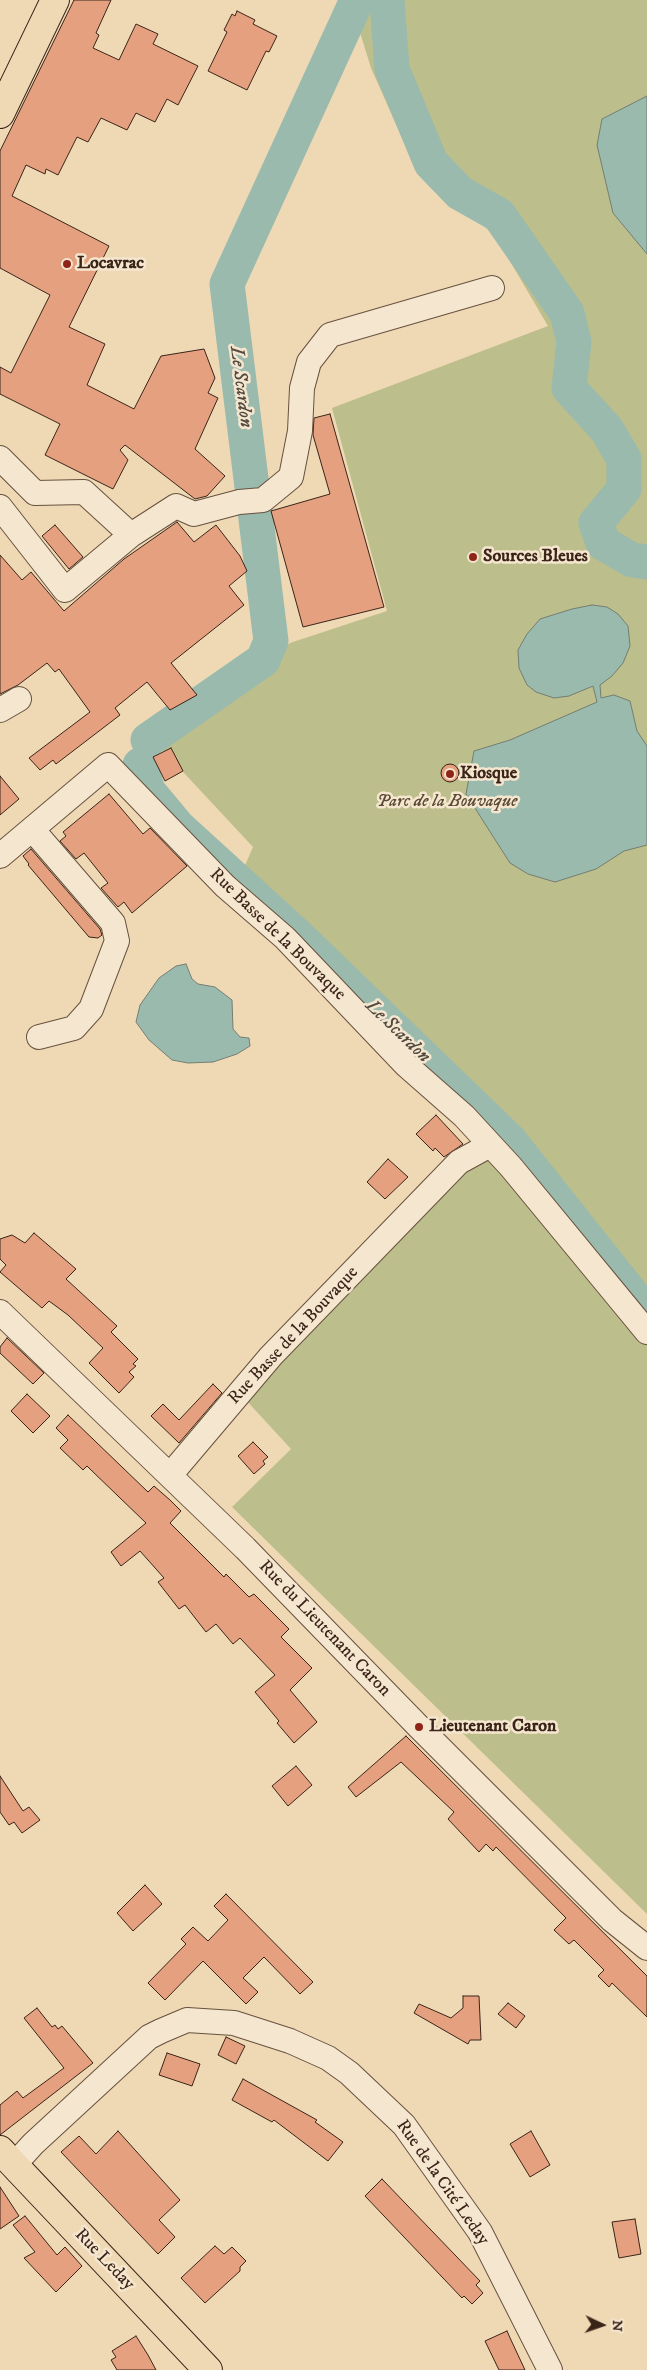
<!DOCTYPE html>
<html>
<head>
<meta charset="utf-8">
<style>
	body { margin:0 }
	#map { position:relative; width:647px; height:2370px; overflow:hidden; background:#efd9b5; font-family:"IM FELL DW Pica",serif }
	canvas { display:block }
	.north { position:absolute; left:577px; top:2300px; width:50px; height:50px; -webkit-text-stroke:4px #f5e6cf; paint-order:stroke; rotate:93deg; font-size:14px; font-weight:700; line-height:20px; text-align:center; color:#3a2418 }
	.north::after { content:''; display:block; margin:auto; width:18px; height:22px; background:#3a2418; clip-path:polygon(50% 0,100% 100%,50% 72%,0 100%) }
</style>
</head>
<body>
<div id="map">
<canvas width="647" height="2370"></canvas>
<div class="north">N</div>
</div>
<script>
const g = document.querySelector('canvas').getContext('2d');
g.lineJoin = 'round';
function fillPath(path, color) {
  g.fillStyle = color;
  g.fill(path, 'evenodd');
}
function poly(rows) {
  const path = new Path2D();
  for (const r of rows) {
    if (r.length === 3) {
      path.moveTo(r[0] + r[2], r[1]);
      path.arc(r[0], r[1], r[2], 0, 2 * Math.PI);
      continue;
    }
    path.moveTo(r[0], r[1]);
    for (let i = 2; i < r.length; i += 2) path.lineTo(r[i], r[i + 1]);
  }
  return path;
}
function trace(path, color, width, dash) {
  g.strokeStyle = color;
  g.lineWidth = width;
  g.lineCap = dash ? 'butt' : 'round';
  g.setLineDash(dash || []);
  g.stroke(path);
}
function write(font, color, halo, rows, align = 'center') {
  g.font = font + ' "IM FELL DW Pica",serif';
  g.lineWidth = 5;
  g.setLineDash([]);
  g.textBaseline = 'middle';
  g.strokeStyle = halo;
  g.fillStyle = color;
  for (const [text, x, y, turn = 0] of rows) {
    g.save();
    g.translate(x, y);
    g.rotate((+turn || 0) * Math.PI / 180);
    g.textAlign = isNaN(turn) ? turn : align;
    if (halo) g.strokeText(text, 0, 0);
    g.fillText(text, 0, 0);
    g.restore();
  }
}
fillPath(poly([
	[350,0,647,0,647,1914,232,1507,291,1449,245,1399,486,1132,237,884,253,847,157,744,290,643,387,611,332,408,548,326,494,234,418,174,371,68]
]), '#bcbe8b');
const water = poly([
	[647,96,647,254,613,213,597,145,602,119,647,96],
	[592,605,607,607,618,614,628,626,630,646,623,663,612,676,600,685,601,698,614,695,630,701,637,731,647,746,647,845,624,851,596,869,555,882,528,874,510,863,466,794,474,751,510,740,597,702,593,686,569,696,554,698,536,692,527,685,519,668,518,650,527,634,540,619,572,609,592,605],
	[186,964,192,979,198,984,215,987,232,1000,233,1029,240,1037,249,1038,250,1046,237,1054,213,1062,188,1063,172,1060,149,1040,136,1022,140,1005,159,978,176,966,186,964]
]);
fillPath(water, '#9abaae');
trace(water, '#747e72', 1);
trace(poly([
	[387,0,392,69,431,163,460,193,499,215,567,313,574,342,569,388,607,430,624,459,624,489,596,523,603,543,632,560,647,562],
	[148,740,263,660,271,641,227,284,357,0],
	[140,765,148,791,178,827,303,941,509,1140,637,1301,647,1308]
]), '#9abaae', 35);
const building = poly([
	[74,0,111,0,96,33,99,35,93,48,119,60,136,24,158,34,153,44,198,66,178,105,167,99,155,122,136,113,127,130,101,118,88,142,77,137,58,175,46,169,45,174,26,165,12,196,109,246,69,327,105,344,87,385,134,409,161,356,204,349,215,378,208,393,218,398,195,449,225,476,207,496,195,499,125,445,120,450,128,460,113,489,45,455,60,424,0,394,0,367,11,373,50,295,0,268,0,151,74,0],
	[237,11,255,20,253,24,277,36,269,52,266,51,247,90,208,71,227,32,224,30,232,14,235,16,237,11],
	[330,414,384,607,303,627,271,511,330,494,313,435,314,418,330,414],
	[177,522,194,542,216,525,240,556,247,571,229,586,244,605,171,663,197,695,170,710,147,682,115,708,120,715,56,764,53,760,40,770,29,758,90,712,59,669,55,672,47,663,18,685,0,694,0,555,22,580,31,572,64,611,124,559,177,522],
	[55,525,83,557,69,569,42,536,55,525],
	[171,748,183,771,165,781,153,757,171,748],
	[450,773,9],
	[0,776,19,799,0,815,0,776],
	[109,794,143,834,150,828,187,866,132,913,124,902,118,907,101,888,108,883,84,853,76,859,60,841,66,836,63,832,109,794],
	[31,849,100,929,102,935,98,938,89,937,28,865,29,864,23,856,31,849],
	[436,1115,463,1144,444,1157,435,1148,433,1151,416,1134,436,1115],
	[388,1159,408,1177,385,1199,367,1182,388,1159],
	[34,1233,76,1269,66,1279,117,1326,111,1332,138,1359,133,1364,136,1366,129,1372,134,1377,119,1393,89,1363,103,1348,68,1315,49,1301,42,1308,0,1272,6,1265,0,1259,0,1239,12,1235,25,1243,34,1233],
	[7,1338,44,1373,33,1384,0,1353,0,1347,7,1338],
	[213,1384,222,1393,179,1443,151,1416,163,1404,179,1420,213,1384],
	[27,1394,50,1416,33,1433,11,1411,27,1394],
	[68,1415,148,1492,154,1486,170,1500,181,1511,170,1523,224,1577,226,1574,249,1597,254,1594,289,1629,281,1637,312,1668,290,1690,317,1722,294,1743,277,1723,279,1721,255,1692,275,1675,240,1638,233,1644,216,1624,206,1632,185,1605,179,1609,158,1582,164,1578,140,1551,121,1566,111,1552,146,1523,90,1469,87,1466,83,1470,60,1448,68,1440,56,1428,68,1415],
	[253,1442,268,1457,263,1461,265,1464,254,1474,238,1456,253,1442],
	[406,1736,647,1976,647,2017,612,1983,609,1987,598,1976,604,1970,574,1940,569,1944,554,1930,566,1918,496,1847,493,1851,486,1844,479,1852,448,1819,454,1812,401,1762,356,1797,348,1787,406,1736],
	[296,1766,312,1785,288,1806,272,1786,296,1766],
	[0,1776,23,1811,29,1807,40,1820,22,1833,14,1822,9,1825,0,1812,0,1776],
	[145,1885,162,1904,133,1931,117,1913,145,1885],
	[226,1894,313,1982,300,1994,264,1957,243,1978,258,1992,246,2004,203,1961,165,2000,148,1983,186,1944,181,1939,193,1927,208,1941,228,1920,214,1906,226,1894],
	[463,1996,479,1996,481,2040,470,2040,468,2044,414,2013,419,2004,451,2018,463,2008,463,1996],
	[508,2003,525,2016,516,2028,498,2014,508,2003],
	[37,2008,52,2027,55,2025,58,2029,62,2026,93,2063,0,2135,0,2105,17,2091,23,2098,64,2068,24,2018,37,2008],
	[226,2037,245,2046,236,2064,218,2055,226,2037],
	[167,2053,200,2064,192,2086,159,2075,167,2053],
	[243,2079,317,2120,315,2122,343,2142,328,2161,274,2120,272,2122,232,2100,243,2079],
	[118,2131,180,2200,159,2220,175,2237,158,2254,61,2152,79,2136,96,2154,118,2131],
	[531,2131,550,2165,530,2177,510,2144,531,2131],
	[382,2179,480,2281,476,2285,483,2293,472,2304,464,2296,462,2298,365,2196,382,2179],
	[0,2187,19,2216,0,2229,0,2187],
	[25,2216,57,2255,65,2247,82,2266,56,2292,24,2258,35,2252,13,2225,25,2216],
	[635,2219,641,2254,619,2258,612,2222,635,2219],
	[215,2246,224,2254,232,2247,246,2261,240,2267,240,2271,205,2303,181,2278,215,2246],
	[507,2331,511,2340,525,2370,499,2370,485,2341,507,2331],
	[136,2336,148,2355,156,2370,117,2370,111,2360,116,2357,112,2351,136,2336]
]);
fillPath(building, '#e5a17f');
trace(building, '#3a2418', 1);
const minor = poly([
	[0,458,35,493,84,492,131,535,65,590,0,507],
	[131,535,176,506,194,514,239,502,263,500,291,477,300,431,302,388,309,362,330,335,492,288],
	[0,710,19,699],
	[32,829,113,923,117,941,91,1009,74,1028,39,1037],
	[0,856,108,765,225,886,285,938,406,1065,464,1116,511,1167,647,1332],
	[0,1312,245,1548,419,1727,612,1920,647,1948],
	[171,1474,271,1356,459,1162,490,1145],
	[14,2165,33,2144,149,2037,161,2031,187,2020,234,2023,290,2041,328,2058,349,2073,404,2125,480,2232,550,2370]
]);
const major = poly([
	[0,114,55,0],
	[0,2150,208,2370]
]);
trace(minor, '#67513f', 26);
trace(major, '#3a2418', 30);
trace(minor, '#f5e6cf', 24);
trace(major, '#efd9b5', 28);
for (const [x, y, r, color] of [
	[67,264,5,"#8f2418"],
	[473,557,5,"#8f2418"],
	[450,774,5,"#8f2418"],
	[419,1727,5,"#8f2418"]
]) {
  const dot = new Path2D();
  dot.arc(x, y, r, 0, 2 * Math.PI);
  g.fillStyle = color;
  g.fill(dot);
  trace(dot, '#f5e6cf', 2);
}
write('bold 18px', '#3a2418', '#f5e6cf', [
	["Locavrac",77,264],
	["Sources Bleues",483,557],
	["Kiosque",460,774],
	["Lieutenant Caron",429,1727]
], 'left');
write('italic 18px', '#5a4a35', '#f5e6cf', [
	["Parc de la Bouvaque",447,802]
]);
write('18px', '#3a2418', '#f5e6cf', [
	["Rue Basse de la Bouvaque",277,935,44],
	["Rue Basse de la Bouvaque",294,1336,-47],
	["Rue du Lieutenant Caron",324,1629,46],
	["Rue de la Cité Leday",442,2183,55],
	["Rue Leday",104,2260,46]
]);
write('italic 19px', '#524a3e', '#f5e6cf', [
	["Le Scardon",240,387,83],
	["Le Scardon",397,1032,44]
]);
</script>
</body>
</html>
